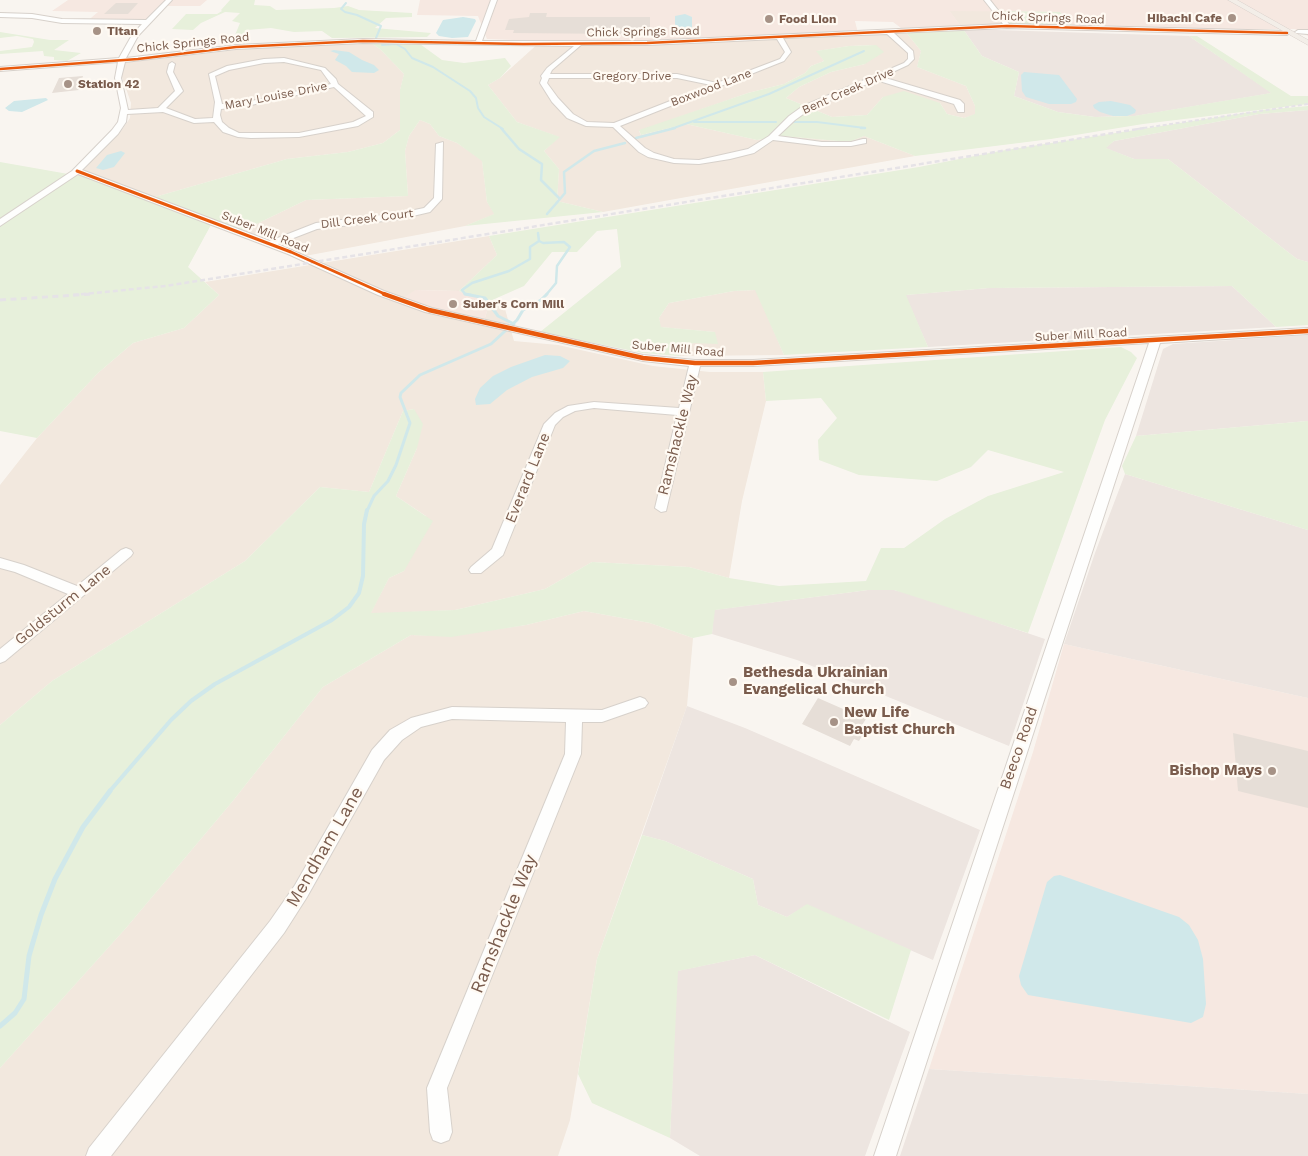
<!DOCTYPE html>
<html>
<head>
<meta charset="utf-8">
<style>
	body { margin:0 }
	canvas { display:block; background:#f9f5f0 }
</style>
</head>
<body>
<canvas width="1308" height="1156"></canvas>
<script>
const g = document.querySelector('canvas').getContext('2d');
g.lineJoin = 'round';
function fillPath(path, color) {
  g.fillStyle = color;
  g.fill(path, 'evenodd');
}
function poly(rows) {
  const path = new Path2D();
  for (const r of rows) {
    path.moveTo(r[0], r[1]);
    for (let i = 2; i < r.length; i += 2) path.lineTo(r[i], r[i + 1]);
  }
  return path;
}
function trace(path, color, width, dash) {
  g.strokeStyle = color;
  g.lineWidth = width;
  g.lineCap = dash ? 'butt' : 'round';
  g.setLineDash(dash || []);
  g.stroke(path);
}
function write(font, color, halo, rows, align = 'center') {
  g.font = font + ' "Work Sans",sans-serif';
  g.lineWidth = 4.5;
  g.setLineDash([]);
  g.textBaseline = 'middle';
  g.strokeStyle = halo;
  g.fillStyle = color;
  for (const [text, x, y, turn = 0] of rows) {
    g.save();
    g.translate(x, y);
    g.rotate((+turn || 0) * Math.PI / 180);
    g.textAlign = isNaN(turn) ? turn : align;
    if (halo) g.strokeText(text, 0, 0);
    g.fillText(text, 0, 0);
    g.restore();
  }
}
fillPath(poly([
	[949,11,994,11,1004,24,960,25],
	[905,31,921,51,917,67,966,86,975,106,976,114,964,118,947,114,940,103,883,97,867,115,832,117,786,98,799,87,831,72,865,64,876,45,849,46,817,51,824,61,811,66,805,73,784,84,748,93,639,131,641,135,686,124,757,140,783,136,849,142,864,136,915,156,603,212,557,201,559,169,544,151,559,137,517,122,488,85,500,78,541,41,676,40],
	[371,43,380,49,404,74,400,90,400,130,383,143,348,152,287,159,148,199,71,174,106,146,122,130,130,118,131,103,122,77,123,63,244,49],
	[420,120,430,124,439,136,457,143,482,160,487,202,495,214,465,226,305,256,240,232,306,200,408,196,405,151,409,136],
	[489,236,497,255,459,291,415,290,484,321,490,301,505,309,514,341,558,345,653,366,710,372,763,372,766,401,742,501,729,578,689,567,592,562,545,589,455,610,370,614,389,578,404,571,426,516,396,496,417,448,414,409,403,411,369,492,320,487,245,561,52,681,0,725,0,485,37,438,98,373,133,343,184,328,219,295,205,282],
	[756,290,784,355,679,356,693,343,715,332,660,327,659,318,669,303,734,291],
	[584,611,650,623,693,638,687,706,597,959,570,1120,558,1156,0,1156,0,1068,126,928,232,802,323,687,411,635,451,636,526,625]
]), '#f2e8de');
fillPath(poly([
	[68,0,207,0,200,6,163,6,145,23,85,23,98,12,52,11],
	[420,0,1308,0,1308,36,1295,29,1156,29,1073,26,1060,12,950,11,963,29,905,31,893,22,855,21,858,33,676,40,541,41,487,39,478,16,417,15],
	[415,290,459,291,490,301,484,321,449,314,403,298],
	[1064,644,1308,698,1308,1094,929,1069,1033,752]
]), '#f6e8e1');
fillPath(poly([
	[963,29,1189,36,1272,93,1135,116,1095,117,1058,112,1014,96,1019,72,982,56],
	[1308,110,1308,262,1297,259,1168,159,1134,159,1105,148,1114,141,1259,114],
	[1232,286,1276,327,928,347,905,295,989,288],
	[1308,335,1308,421,1136,436,1163,349,1173,344],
	[1125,474,1308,530,1308,698,1064,644,1095,553],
	[868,590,894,590,917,596,1045,639,1009,746,797,660,712,634,714,610],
	[687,706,745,728,980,830,933,960,807,905,787,917,758,905,753,879,665,841,642,835],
	[755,955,910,1032,865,1156,700,1156,670,1138,677,971],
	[929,1069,1308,1094,1308,1156,900,1156]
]), '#ede5e0');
fillPath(poly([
	[230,0,255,0,254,5,270,6,276,10,334,8,348,6,359,10,412,13,412,17,386,18,375,28,431,33,427,37,332,38,322,31,294,32,271,28,247,30,246,38,233,40,240,23,232,21,240,13,225,12,201,23,193,30,172,29,186,14,217,14,222,11,221,10],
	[994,11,1060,12,1073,26,1004,24],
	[963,29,982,56,1019,72,1014,96,1058,112,1095,117,1134,116,1271,93,1189,36,1197,36,1291,96,1308,96,1308,104,1143,124,1051,139,915,156,864,136,849,142,783,136,757,140,686,124,641,135,639,130,748,93,784,84,805,73,811,66,824,61,816,51,849,46,876,45,884,52,865,64,831,72,799,87,786,98,832,117,867,115,883,97,904,91,940,103,947,114,964,118,975,114,975,106,966,86,917,67,921,51,905,31],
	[0,32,50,40,69,40,54,50,81,53,67,61,54,60,54,57,44,56,43,51,0,54,0,51,32,47,34,42,33,39,17,36,0,38],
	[371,43,420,44,442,60,464,63,505,58,511,66,500,78,488,85,517,122,560,137,544,151,559,169,557,201,603,212,465,226,494,214,487,202,482,161,457,143,439,136,430,124,420,120,409,136,405,151,408,196,306,200,240,232,212,223,188,267,219,295,184,328,133,343,98,373,37,438,0,431,0,162,91,178,148,199,287,159,348,152,383,143,400,130,400,90,404,74,380,49],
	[1308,106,1308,110,1259,114,1114,141,1106,148,1134,159,1168,159,1297,259,1308,262,1308,325,1276,327,1232,286,989,288,906,295,928,347,784,355,755,290,734,291,669,303,659,318,661,327,715,332,718,344,693,343,679,356,643,353,540,332,621,267,617,229,597,231,577,252,552,252,524,286,490,301,459,291,497,255,489,236,919,167,1000,151,1263,110],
	[1121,347,1131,352,1137,358,1105,420,1028,633,894,590,868,590,715,610,712,634,693,638,650,623,584,611,526,625,451,637,411,635,323,687,232,802,126,928,0,1068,0,725,52,681,245,561,320,487,369,492,403,411,414,409,423,424,417,448,396,496,433,521,404,571,389,578,371,613,455,610,545,589,592,562,689,567,729,578,779,586,866,581,881,548,904,548,945,519,988,496,1064,472,988,450,971,467,937,481,859,475,819,460,818,440,837,418,821,398,766,401,763,372],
	[1308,421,1308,530,1125,474,1122,466,1136,436],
	[642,835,665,841,753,879,758,905,787,917,807,904,911,950,889,1020,755,955,678,971,670,1138,592,1103,578,1074,597,959]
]), '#e7f0db');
fillPath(poly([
	[685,14,692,17,692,28,681,30,675,27,675,16],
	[463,17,475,19,476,21,468,37,452,38,439,36,436,33,443,20],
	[334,50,349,52,362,60,374,65,379,70,374,73,352,72,346,66,335,60,339,54,330,51],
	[1024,72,1059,75,1077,99,1076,102,1071,104,1049,104,1026,97,1022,91,1021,75],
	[46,98,48,100,22,112,9,111,5,108,14,101],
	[1111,101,1130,105,1136,110,1135,113,1127,116,1113,116,1100,112,1094,108,1093,105,1099,102],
	[121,151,125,153,114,167,103,170,96,168,107,155],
	[545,355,560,356,570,361,563,368,532,377,507,390,490,404,476,405,475,399,480,388,493,376,511,367],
	[1060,875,1179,917,1189,925,1198,940,1203,959,1206,1004,1203,1017,1191,1023,1028,995,1021,985,1019,976,1047,882,1054,876]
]), '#d0e8ea');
trace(poly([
	[346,3,341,9,345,12,357,15,381,26,376,38],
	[382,45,396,44,405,49,412,58,433,67,470,91,476,98,478,108,484,117,503,129],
	[694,122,776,122],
	[794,122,817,122,865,128],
	[671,129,769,94,864,51]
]), '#d0e8ea', 2);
trace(poly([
	[501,128,519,149,542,164,541,180,560,199,547,214],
	[861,128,865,128],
	[636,138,675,128],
	[560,199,565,193,564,172,594,151,625,143],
	[538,233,539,241,543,243,564,242,570,247,557,266,556,283,546,295],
	[471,295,465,294,462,290,472,283,509,271,530,259,530,247,539,241]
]), '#d0e8ea', 2.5);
trace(poly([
	[465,294,485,298,498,316,514,324],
	[367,511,374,496,388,481,396,465,410,423,400,397,401,393,420,375,491,344,517,320,523,310,541,300,547,294]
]), '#d0e8ea', 3);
trace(poly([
	[109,792,171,720,191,701,215,684,332,620,349,607,359,593,363,576,364,524,367,510]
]), '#d0e8ea', 4);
trace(poly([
	[0,1026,15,1013,24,999,29,956,41,915,55,879,83,827,110,791]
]), '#d0e8ea', 5);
fillPath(poly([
	[116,3,138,3,128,14,104,14],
	[530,13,547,13,546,17,650,17,650,29,622,29,621,34,513,33,514,30,505,30,509,19,529,17],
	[83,76,79,90,52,93,59,78],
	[818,698,866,719,862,725,867,727,859,741,854,739,850,746,802,724],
	[1233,733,1308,751,1308,808,1238,791]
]), '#e6ded7');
const minor = poly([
	[166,0,172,0,138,36,126,58,236,45,363,39,476,41,491,0,497,0,482,41,647,41,1003,24,984,0,990,0,1009,24,1287,31,1290,33,1287,35,1007,28,894,33,913,51,914,59,908,65,882,77,960,100,964,104,964,112,958,112,954,104,876,80,809,110,795,120,778,136,822,142,851,142,863,139,866,139,866,143,851,146,822,146,773,140,754,153,730,159,699,164,674,163,648,157,639,152,613,127,586,126,567,118,552,102,540,83,542,78,541,76,547,68,574,46,363,43,236,49,125,62,121,78,128,110,158,108,175,91,167,72,169,64,172,62,175,64,173,72,183,91,166,108,195,119,213,118,215,102,209,74,227,66,264,59,284,58,325,68,336,79,338,84,373,112,373,117,358,126,299,137,251,138,238,137,223,132,214,122,194,123,163,112,127,114,126,122,118,134,82,170,270,241,316,223,400,213,424,208,434,198,436,144,443,142,442,199,430,212,400,219,317,229,278,244,384,291,432,308,643,355,695,360,753,360,1308,328,1308,334,1160,343,896,1156,874,1156,1149,343,753,366,700,366,666,511,661,512,655,508,677,415,594,408,575,411,563,417,555,425,503,555,481,573,471,573,469,570,471,567,492,549,544,424,555,413,568,406,594,402,679,408,689,366,643,361,425,312,378,295,288,254,78,174,0,226,0,219,72,171,112,130,118,122,121,108,115,78,118,62,0,71,0,67,119,58,132,35,142,24,62,23,32,18,0,17,0,13,32,14,62,19,146,20,166,0],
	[887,34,908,53,908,59,904,63,803,106,789,116,769,136,748,149,699,160,674,159,654,153,645,148,620,126,784,61,791,52,783,38,887,34],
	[777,39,785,52,780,59,717,83,677,74,550,74,552,70,581,45,647,45,777,39],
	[284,62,321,70,331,84,242,103,222,104,215,76,229,70,264,63,284,62],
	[549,78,677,78,711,85,614,123,587,122,573,114,558,98,547,83,549,78],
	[334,87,366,116,353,122,299,133,239,133,229,128,222,122,220,115,221,109,242,107,334,87],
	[1298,30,1308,30,1308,34,1296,33,1295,32,1298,30],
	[126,548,131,550,133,553,131,556,5,661,0,663,0,649,68,594,15,572,0,568,0,558,24,565,77,586,121,550,126,548],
	[640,697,645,699,648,703,645,707,602,722,582,722,581,754,447,1088,452,1132,449,1140,441,1143,433,1140,430,1132,427,1088,565,754,566,722,452,719,421,727,402,740,384,760,307,897,284,933,111,1156,86,1156,89,1148,270,921,295,885,372,750,390,730,411,718,452,707,602,710,640,697]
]);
const major = poly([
	[1228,0,1237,0,1308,40,1308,45,1228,0]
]);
trace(minor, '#d7d1cb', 2);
trace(major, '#dad1cc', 1);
fillPath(minor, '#fefefd');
fillPath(major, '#f3eee8');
trace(poly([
	[1137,129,1308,104]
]), '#e6e3e7', 2, [4, 2.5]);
trace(poly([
	[73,295,166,286,1144,128]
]), '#e6e3e7', 2.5, [5, 3]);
trace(poly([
	[0,300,92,294]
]), '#e6e3e7', 3, [6, 4.5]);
trace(poly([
	[0,69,138,59,236,47,363,41,523,44,647,43,1007,26,1287,33]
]), '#e8590c', 2.5);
trace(poly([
	[77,171,291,252,387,295]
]), '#e8590c', 3);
trace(poly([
	[384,294,429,310,643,358,695,363,753,363,1308,331]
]), '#e8590c', 4.5);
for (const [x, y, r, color] of [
	[1232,18,5,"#a69286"],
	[769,19,5,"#a69286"],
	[97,31,5,"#a69286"],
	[68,84,5,"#a69286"],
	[453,304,5,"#a69286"],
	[733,682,5,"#a69286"],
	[834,722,5,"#a69286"],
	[1272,771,5,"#a69286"]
]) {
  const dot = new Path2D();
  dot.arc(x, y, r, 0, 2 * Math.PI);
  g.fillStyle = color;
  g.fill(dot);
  trace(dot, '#fffaf3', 2);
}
write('12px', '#7a5c4d', '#fffaf3', [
	["Chick Springs Road",1048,18,2],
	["Chick Springs Road",643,32,-1],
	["Chick Springs Road",193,43,-6],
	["Gregory Drive",632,76],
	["Boxwood Lane",711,88,-21],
	["Bent Creek Drive",848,91,-24],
	["Mary Louise Drive",276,96,-11],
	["Dill Creek Court",367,219,-7],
	["Suber Mill Road",265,232,22],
	["Suber Mill Road",1081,335,-3],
	["Suber Mill Road",678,349,5]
]);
write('bold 12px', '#7a5c4d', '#fffaf3', [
	["Hibachi Cafe",1222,18,"right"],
	["Food Lion",779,19],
	["Titan",107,31],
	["Station 42",78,84],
	["Suber's Corn Mill",463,304]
], 'left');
write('15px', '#7a5c4d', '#fffaf3', [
	["Ramshackle Way",678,435,-76],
	["Everard Lane",528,478,-68],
	["Goldsturm Lane",63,605,-39],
	["Beeco Road",1019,748,-71]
]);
write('bold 15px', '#7a5c4d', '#fffaf3', [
	["Bethesda Ukrainian",743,673],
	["Evangelical Church",743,690],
	["New Life",844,713],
	["Baptist Church",844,730],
	["Bishop Mays",1262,771,"right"]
], 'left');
write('18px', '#7a5c4d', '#fffaf3', [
	["Mendham Lane",325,847,-60],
	["Ramshackle Way",504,924,-68]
]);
</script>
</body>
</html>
